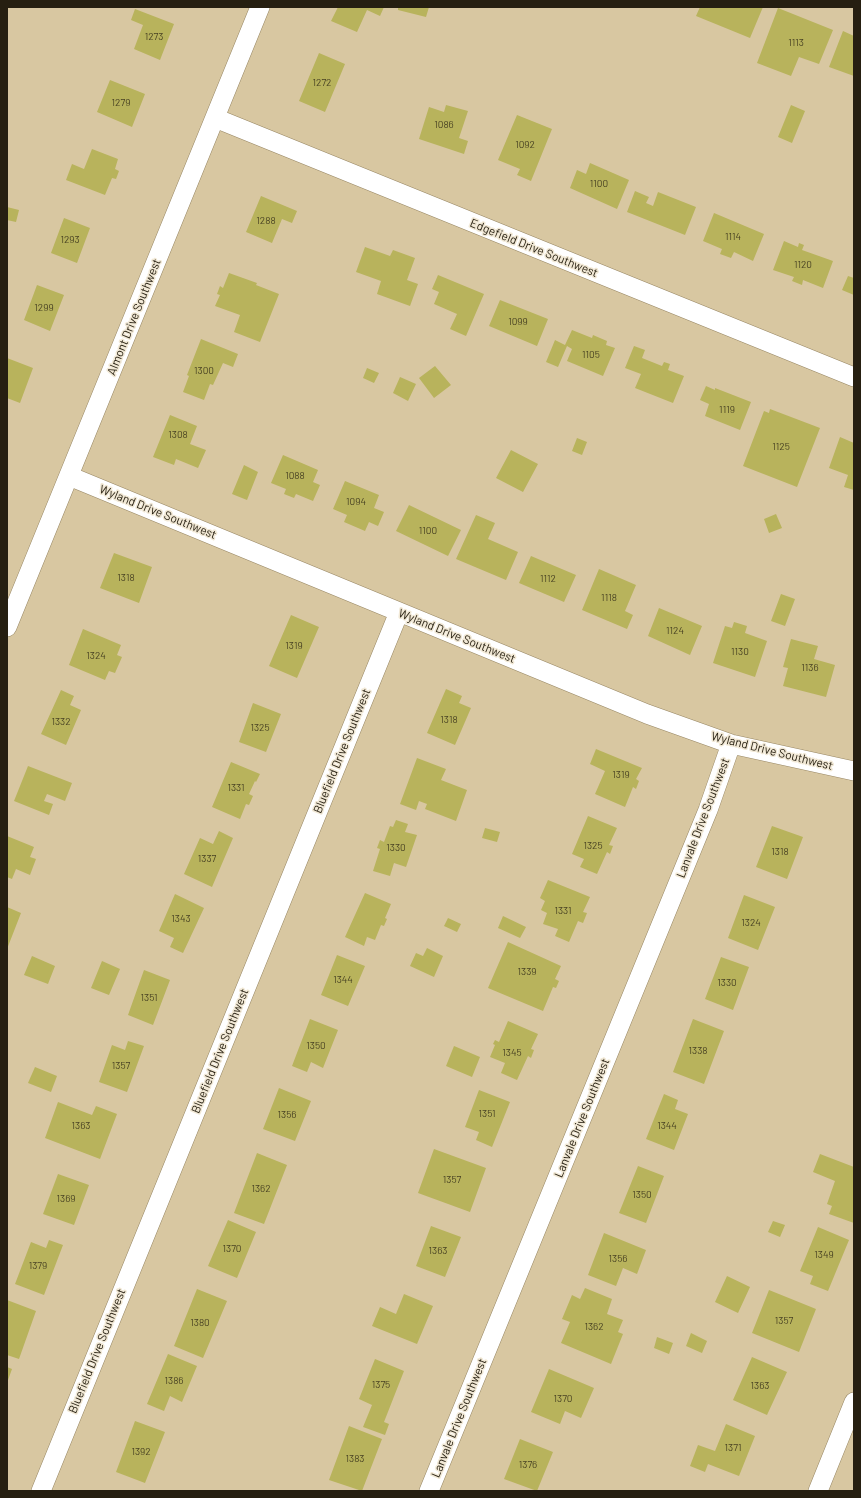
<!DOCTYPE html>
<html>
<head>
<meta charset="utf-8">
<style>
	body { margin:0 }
	#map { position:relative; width:861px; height:1498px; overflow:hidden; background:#d8c7a1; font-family:Barlow,sans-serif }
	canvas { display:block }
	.frame { position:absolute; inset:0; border:8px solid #261f11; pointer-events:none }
</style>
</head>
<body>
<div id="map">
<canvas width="861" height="1498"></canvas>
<div class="frame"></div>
</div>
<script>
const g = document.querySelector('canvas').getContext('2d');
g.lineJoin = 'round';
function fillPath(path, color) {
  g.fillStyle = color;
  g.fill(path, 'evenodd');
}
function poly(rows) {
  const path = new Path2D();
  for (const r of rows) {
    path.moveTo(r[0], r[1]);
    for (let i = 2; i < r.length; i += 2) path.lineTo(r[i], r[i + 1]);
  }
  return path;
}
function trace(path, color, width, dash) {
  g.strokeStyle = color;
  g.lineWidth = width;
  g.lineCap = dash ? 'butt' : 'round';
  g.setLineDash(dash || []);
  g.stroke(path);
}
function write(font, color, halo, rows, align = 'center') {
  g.font = font + ' Barlow,sans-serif';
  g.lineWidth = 3;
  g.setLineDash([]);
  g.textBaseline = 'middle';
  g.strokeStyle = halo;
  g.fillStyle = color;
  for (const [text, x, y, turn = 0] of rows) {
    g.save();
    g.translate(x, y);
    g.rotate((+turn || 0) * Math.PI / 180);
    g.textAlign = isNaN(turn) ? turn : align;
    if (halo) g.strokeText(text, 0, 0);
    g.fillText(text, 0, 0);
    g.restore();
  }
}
fillPath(poly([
	[338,7,384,7,380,16,367,10,357,32,331,21],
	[398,7,429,7,426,17,398,10],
	[700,7,763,7,750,38,696,16],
	[778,8,833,30,819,64,799,57,791,76,757,63],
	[135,9,174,24,160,60,134,49,143,25,131,20],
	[843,31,854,36,854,76,829,67],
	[319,53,345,64,325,112,299,101],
	[110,80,145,94,132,127,97,112],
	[446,105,468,111,459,138,468,141,464,154,419,139,429,107,444,112],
	[791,105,805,111,792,143,778,137],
	[517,115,552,129,531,181,517,175,520,169,498,160],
	[92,149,118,159,115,169,119,171,116,179,112,178,105,195,66,180,72,164,84,169],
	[590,163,629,180,617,209,570,188,577,170,586,174],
	[635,191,649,197,646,203,653,206,658,192,696,207,685,235,627,212],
	[261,196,297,211,292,223,282,219,272,243,246,232],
	[7,207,19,210,16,222,7,220],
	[714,213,764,234,753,261,734,252,731,258,720,254,722,249,703,241],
	[64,218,90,228,77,263,51,253],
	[784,241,798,247,799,243,804,245,802,250,833,261,823,288,803,280,802,285,792,281,794,277,773,270],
	[365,247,390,256,393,250,415,258,407,280,418,284,410,306,377,294,381,281,356,272],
	[229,273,257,283,256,285,279,294,260,342,234,332,240,315,215,306,220,295,217,294,220,286,223,288],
	[438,275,484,294,466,336,450,329,457,314,434,304,439,292,432,289],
	[848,276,854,278,854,295,842,290],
	[37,285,64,295,50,331,24,320],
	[500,300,548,319,537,346,489,326],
	[572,330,592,338,593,335,607,341,606,345,615,348,603,376,567,361,572,349,567,346,558,367,546,362,555,340,565,345],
	[201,339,238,354,233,367,223,363,213,385,210,384,204,400,183,392,189,376,187,375],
	[634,346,645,350,642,358,662,366,664,362,670,364,668,370,684,376,673,403,635,388,641,374,625,368],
	[7,358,33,368,20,403,7,398],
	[435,366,451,385,434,398,419,378],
	[367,368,379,373,374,383,363,378],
	[400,377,416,384,408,401,393,393],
	[706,386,715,390,715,388,751,402,740,430,705,416,709,404,700,400],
	[770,409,820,428,797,487,743,466,764,411,769,413],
	[170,415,197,426,190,444,206,450,198,468,176,459,174,465,153,457],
	[840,437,854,443,854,490,844,487,848,475,829,468],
	[577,438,587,442,582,455,572,451],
	[511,450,538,464,523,492,496,478],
	[283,455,318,470,313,482,320,485,313,501,296,494,294,498,284,494,286,489,271,483],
	[244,465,258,472,247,500,232,494],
	[345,481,379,495,374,508,384,512,378,526,369,522,365,531,344,522,347,515,333,509],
	[409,505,461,530,448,556,396,531],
	[776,514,782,528,769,533,764,519],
	[476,515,495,523,488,539,518,552,506,580,456,559],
	[114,553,152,567,139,603,100,588],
	[531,556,576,575,564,602,519,583],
	[599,569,636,585,625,611,633,615,627,629,582,610],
	[781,594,795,599,785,626,771,621],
	[659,608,702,626,690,655,648,636],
	[291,615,319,627,297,678,269,666],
	[734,622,747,626,745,633,767,641,755,677,713,663,725,626,732,628],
	[83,629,121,645,117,655,122,657,115,673,109,671,105,680,69,665],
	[791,639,818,646,814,659,835,665,826,697,783,686,788,668,783,667],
	[446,689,462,696,459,703,471,708,455,745,427,733],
	[61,690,74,696,70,705,81,710,66,745,41,734],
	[253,703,281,714,266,752,239,742],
	[596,749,642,768,636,779,639,781,636,789,633,787,625,807,595,794,605,771,590,764],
	[417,758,446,769,441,780,467,790,456,821,425,809,427,804,419,801,416,810,400,804],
	[231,762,260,774,256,782,255,781,249,794,253,796,249,805,246,804,240,819,212,807],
	[28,766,72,783,65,801,47,794,44,801,53,804,49,815,14,801],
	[588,816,617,828,609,845,613,846,610,854,607,852,597,874,580,867,584,859,572,854],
	[396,820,408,824,405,832,417,835,406,867,394,863,390,876,373,871,380,849,377,848,380,840,384,842,390,826,393,827],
	[772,826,803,837,787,879,756,867],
	[485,828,500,832,497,842,482,838],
	[219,831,233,838,212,887,184,874,200,838,213,844],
	[7,836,34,847,30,857,36,859,30,875,16,869,12,879,7,877],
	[548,880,590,897,583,912,587,913,583,923,578,921,569,942,555,936,558,929,543,924,547,913,541,910,545,901,540,898],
	[365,893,391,904,385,918,387,919,384,926,381,925,375,940,367,937,364,946,345,937],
	[175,894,204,908,183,953,170,947,174,938,159,931],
	[744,895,775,907,758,950,728,938],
	[7,907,21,913,7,949],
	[503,916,526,927,520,938,498,928],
	[448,918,461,924,457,932,444,926],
	[508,942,561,966,555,979,559,981,556,988,553,987,543,1011,488,988],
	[427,948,443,956,434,977,410,966,416,953,423,956],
	[337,955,365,966,348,1006,321,995],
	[32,956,55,966,48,984,24,975],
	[721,957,749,967,733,1010,705,999],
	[102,961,120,969,109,995,91,988],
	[144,970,170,980,153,1025,128,1015],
	[310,1019,338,1030,323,1068,311,1062,307,1072,292,1066],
	[693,1019,724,1031,704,1084,673,1072],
	[508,1021,538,1034,531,1049,534,1050,531,1058,528,1056,517,1080,501,1073,505,1063,490,1057,495,1045,493,1044,495,1040,499,1042],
	[128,1041,144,1046,127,1092,99,1082,112,1045,125,1050],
	[454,1046,480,1057,472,1077,446,1066],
	[35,1067,57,1076,51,1092,28,1083],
	[279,1088,311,1101,295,1141,263,1129],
	[479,1090,510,1102,492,1147,476,1140,479,1132,465,1127],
	[664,1094,678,1100,675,1109,688,1114,674,1150,646,1139],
	[58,1102,92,1115,96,1106,117,1114,100,1159,45,1138],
	[434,1149,486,1168,470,1212,418,1193],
	[257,1153,287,1165,264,1224,234,1213],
	[820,1154,854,1167,854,1223,829,1214,832,1206,827,1204,835,1181,813,1172],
	[638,1166,664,1176,646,1223,619,1213],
	[58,1174,89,1185,74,1225,43,1214],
	[228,1220,256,1232,237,1278,208,1266],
	[773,1221,785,1225,780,1237,768,1232],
	[431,1226,461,1237,445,1277,416,1266],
	[818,1227,849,1240,828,1291,810,1284,813,1276,800,1271],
	[604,1233,646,1250,637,1274,623,1268,616,1286,588,1275],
	[49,1240,63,1245,44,1295,15,1284,31,1242,46,1248],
	[727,1276,750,1287,738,1313,715,1302],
	[585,1288,612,1299,607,1314,623,1320,618,1332,623,1334,611,1364,561,1343,570,1322,562,1319,572,1295,580,1299],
	[197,1289,227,1301,203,1358,174,1346],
	[769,1290,816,1309,799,1352,752,1333],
	[404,1294,433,1306,417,1344,372,1326,380,1307,396,1314],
	[7,1300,36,1311,19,1359,7,1355],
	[691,1333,707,1341,702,1353,686,1346],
	[657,1337,673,1343,669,1354,654,1348],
	[168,1354,197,1366,182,1402,170,1396,164,1411,147,1404],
	[752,1357,787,1372,767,1415,733,1400],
	[375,1359,404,1371,384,1422,389,1424,385,1435,363,1427,372,1405,359,1399],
	[7,1367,12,1369,7,1383],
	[549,1369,594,1388,581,1418,565,1411,560,1424,531,1412],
	[135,1421,165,1432,145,1483,116,1472],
	[726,1424,755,1436,739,1476,708,1464,705,1472,690,1466,698,1445,715,1451],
	[349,1426,382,1439,362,1491,329,1480],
	[520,1439,553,1452,537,1491,504,1479]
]), '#b8b35c');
const street = poly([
	[215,118,854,377],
	[69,476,647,714,731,744,854,771],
	[7,627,260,7],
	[41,1491,399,612],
	[429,1491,708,810,731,744],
	[818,1491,854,1402]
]);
trace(street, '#988764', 20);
trace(street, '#fff', 19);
write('10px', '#4a4424', null, [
	["1273",154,37],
	["1113",796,43],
	["1272",322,83],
	["1279",121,103],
	["1086",444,125],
	["1092",525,145],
	["1100",599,184],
	["1288",266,221],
	["1114",733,237],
	["1293",70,240],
	["1120",803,265],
	["1299",44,308],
	["1099",518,322],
	["1105",591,355],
	["1300",204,371],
	["1119",727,410],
	["1308",178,435],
	["1125",781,447],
	["1088",295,476],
	["1094",356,502],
	["1100",428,531],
	["1318",126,578],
	["1112",548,579],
	["1118",609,598],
	["1124",675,631],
	["1319",294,646],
	["1130",740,652],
	["1324",96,656],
	["1136",810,668],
	["1318",449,720],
	["1332",61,722],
	["1325",260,728],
	["1319",621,775],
	["1331",236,788],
	["1325",593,846],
	["1330",396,848],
	["1318",780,852],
	["1337",207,859],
	["1331",563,911],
	["1343",181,919],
	["1324",751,923],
	["1339",527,972],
	["1344",343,980],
	["1330",727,983],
	["1351",149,998],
	["1350",316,1046],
	["1338",698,1051],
	["1345",512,1053],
	["1357",121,1066],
	["1351",487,1114],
	["1356",287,1115],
	["1363",81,1126],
	["1344",667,1126],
	["1357",452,1180],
	["1362",261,1189],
	["1350",642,1195],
	["1369",66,1199],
	["1370",232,1249],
	["1363",438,1251],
	["1349",824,1255],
	["1356",618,1259],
	["1379",38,1266],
	["1357",784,1321],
	["1380",200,1323],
	["1362",594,1327],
	["1386",174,1381],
	["1375",381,1385],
	["1363",760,1386],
	["1370",563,1399],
	["1371",733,1448],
	["1392",141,1452],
	["1383",355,1459],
	["1376",528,1465]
]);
write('12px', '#261f11', '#f1e8d5', [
	["Edgefield Drive Southwest",534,248,22],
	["Almont Drive Southwest",134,317,-68],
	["Wyland Drive Southwest",158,512,22],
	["Wyland Drive Southwest",457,636,22],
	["Bluefield Drive Southwest",342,751,-68],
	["Wyland Drive Southwest",772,751,14],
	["Lanvale Drive Southwest",703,818,-69],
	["Bluefield Drive Southwest",220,1051,-68],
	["Lanvale Drive Southwest",582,1118,-68],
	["Bluefield Drive Southwest",97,1351,-68],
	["Lanvale Drive Southwest",459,1418,-68]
]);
</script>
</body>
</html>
